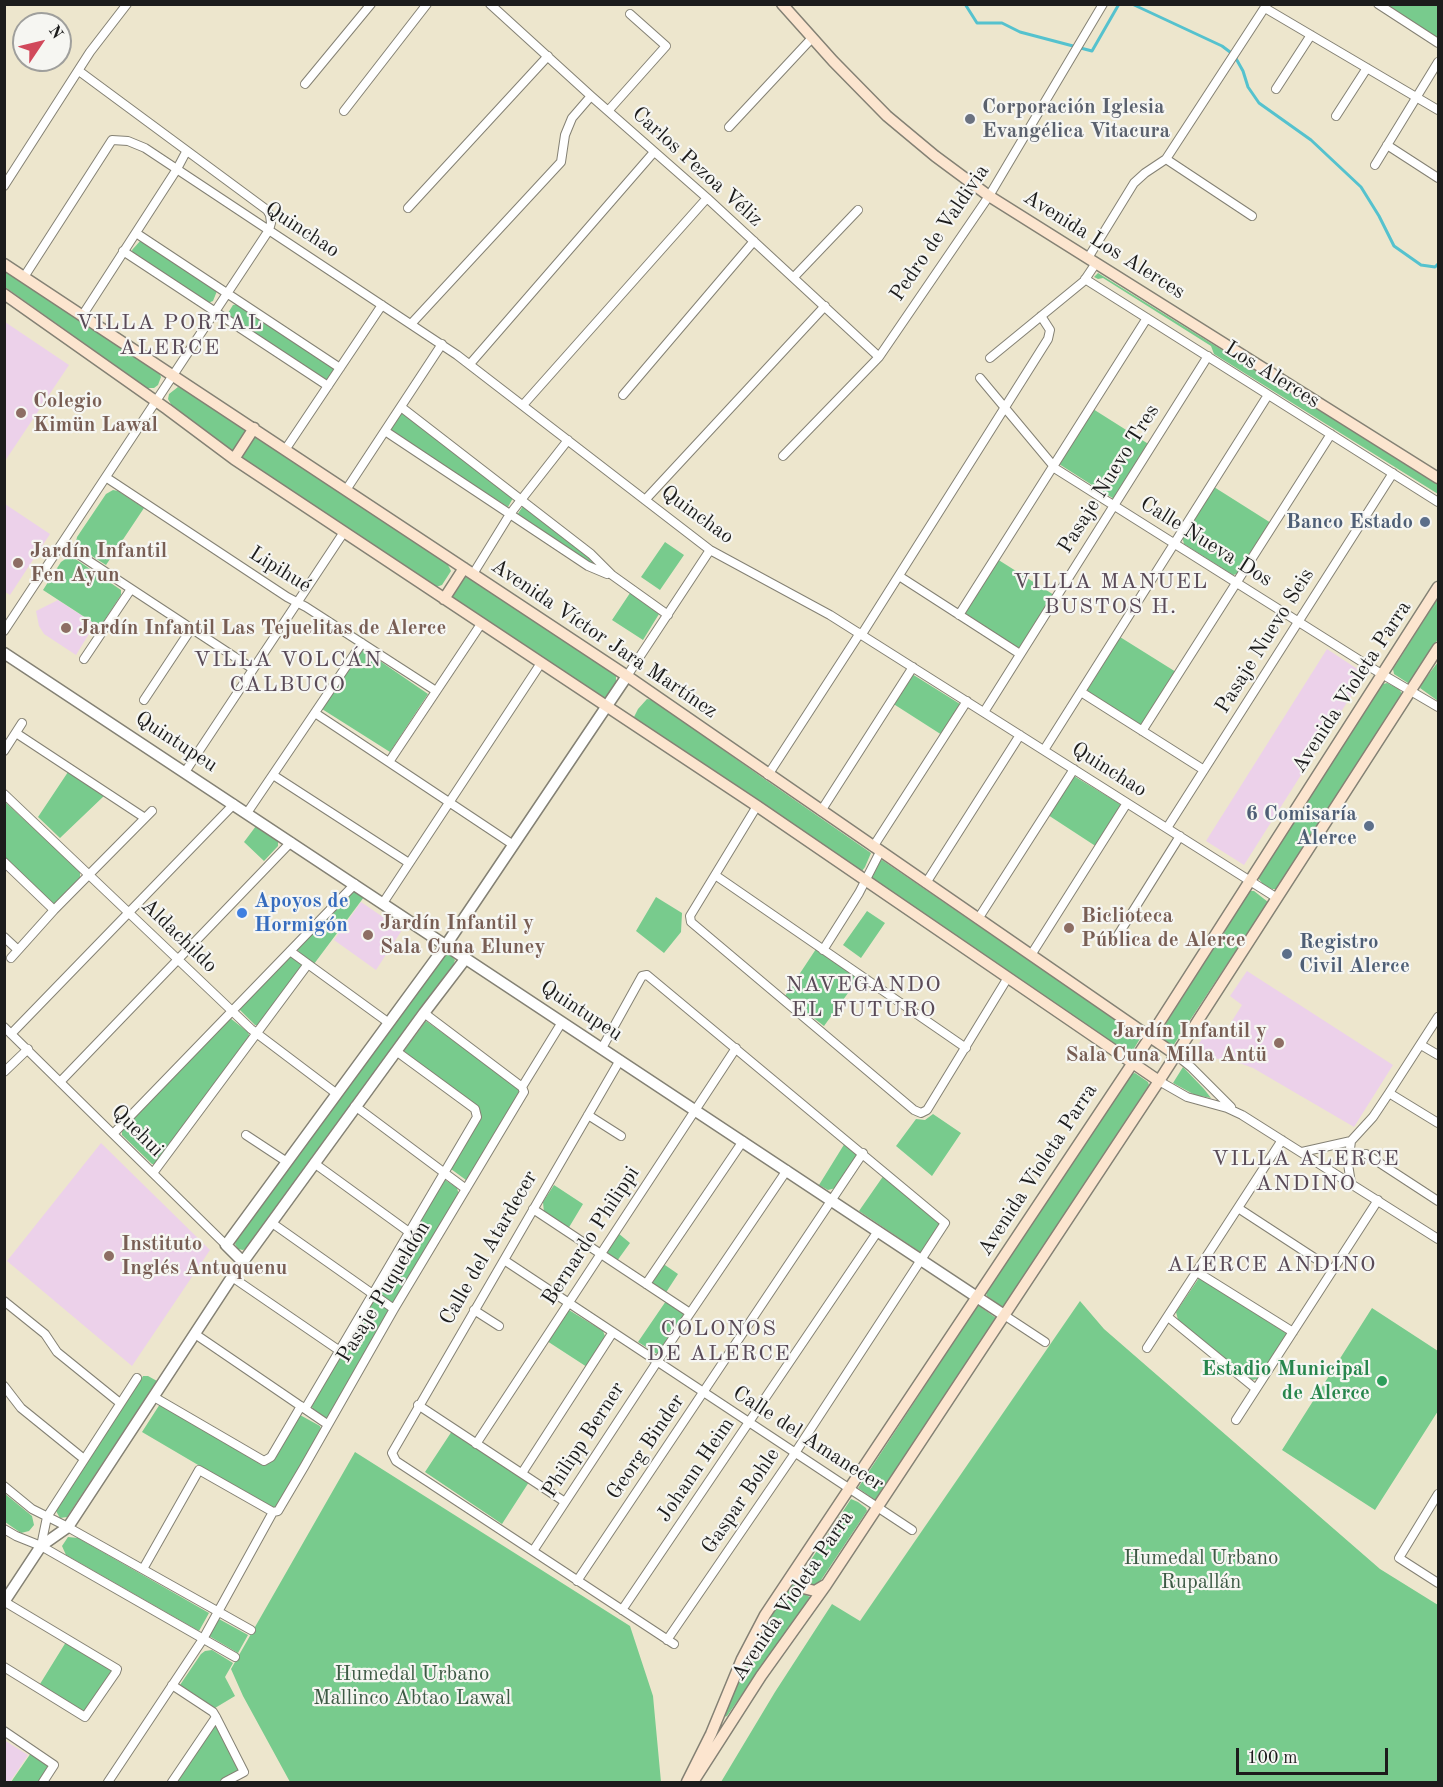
<!DOCTYPE html>
<html>
<head>
<meta charset="utf-8">
<style>
	body { margin:0 }
	#map { position:relative; width:1443px; height:1787px; overflow:hidden; background:#ede6cd; font-family:"Old Standard TT",serif }
	canvas { display:block }
	.frame { position:absolute; inset:0; border:6px solid #1c1c1c; pointer-events:none }
	.north { position:absolute; left:12px; top:12px; width:60px; height:60px; box-sizing:border-box; background:#f6f6f2; border:2px solid #9f9f9c; border-radius:50%; rotate:55deg; font-size:16px; font-weight:700; line-height:24px; text-align:center; color:#1c1c1c }
	.north::after { content:''; display:block; margin:auto; width:21px; height:27px; background:#d1495b; clip-path:polygon(50% 0,100% 100%,50% 72%,0 100%) }
	.scale { position:absolute; left:1236px; top:1748px; width:152px; height:27px; box-sizing:border-box; border:3px solid #1c1c1c; border-top:0; padding-left:8px; font-size:18px; line-height:21px; white-space:nowrap; color:#1c1c1c; -webkit-text-stroke:4px #f6f6f2; paint-order:stroke }
</style>
</head>
<body>
<div id="map">
<canvas width="1443" height="1787"></canvas>
<div class="frame"></div>
<div class="north">N</div>
<div class="scale">100 m</div>
</div>
<script>
const g = document.querySelector('canvas').getContext('2d');
g.lineJoin = 'round';
function fillPath(path, color) {
  g.fillStyle = color;
  g.fill(path, 'evenodd');
}
function poly(rows) {
  const path = new Path2D();
  for (const r of rows) {
    path.moveTo(r[0], r[1]);
    for (let i = 2; i < r.length; i += 2) path.lineTo(r[i], r[i + 1]);
  }
  return path;
}
function trace(path, color, width, dash) {
  g.strokeStyle = color;
  g.lineWidth = width;
  g.lineCap = dash ? 'butt' : 'round';
  g.setLineDash(dash || []);
  g.stroke(path);
}
function write(font, color, halo, rows, align = 'center') {
  g.font = font + ' "Old Standard TT",serif';
  g.lineWidth = 4.5;
  g.setLineDash([]);
  g.textBaseline = 'middle';
  g.strokeStyle = halo;
  g.fillStyle = color;
  for (const [text, x, y, turn = 0] of rows) {
    g.save();
    g.translate(x, y);
    g.rotate((+turn || 0) * Math.PI / 180);
    g.textAlign = isNaN(turn) ? turn : align;
    if (halo) g.strokeText(text, 0, 0);
    g.fillText(text, 0, 0);
    g.restore();
  }
}
fillPath(poly([
	[5,322,69,365,5,461],
	[5,504,50,534,10,595,5,592],
	[58,600,95,624,76,655,44,634,39,626,36,611],
	[1327,649,1365,674,1244,865,1206,841],
	[361,902,402,930,376,970,334,940],
	[1247,971,1393,1065,1354,1127,1253,1068,1242,1064,1209,1057,1195,1049,1209,1029,1222,1037,1242,1005,1230,996],
	[101,1143,210,1250,132,1366,7,1261],
	[4,1740,28,1755,10,1782,5,1782]
]), '#ecd1ea');
fillPath(poly([
	[1386,5,1438,5,1438,38],
	[141,240,217,291,213,301,208,303,133,254,132,250],
	[4,269,159,372,161,377,158,385,154,388,147,388,5,287],
	[1098,273,1438,484,1438,494,1214,354,1211,346,1103,278,1098,279,1094,277],
	[238,304,332,366,334,372,328,379,324,380,229,317,228,313,233,305],
	[178,387,184,389,447,563,451,571,442,585,436,587,433,585,239,456,172,406,168,399,169,394],
	[1093,409,1150,445,1114,499,1059,464],
	[404,412,513,498,508,507,392,432,392,426,400,413],
	[1214,487,1271,523,1240,573,1237,574,1233,575,1184,544,1183,540,1183,537],
	[113,490,118,491,144,508,106,565,79,548,76,542,77,537,106,494],
	[523,506,592,558,600,567,589,563,517,515],
	[665,542,684,555,660,590,641,577],
	[67,558,74,558,121,590,121,595,100,627,43,590,61,562],
	[997,559,1054,595,1022,646,1019,647,1016,647,965,613],
	[465,577,470,578,616,675,616,683,607,696,604,698,602,697,454,599,452,596,462,578],
	[630,593,659,614,643,640,612,620],
	[1438,598,1438,639,1411,682,1408,683,1394,674,1393,669],
	[1120,637,1176,672,1141,725,1090,694,1088,691,1088,689],
	[364,650,428,694,390,752,322,709,360,652],
	[1438,662,1438,701,1420,688,1422,683],
	[912,674,960,704,942,735,892,703],
	[1387,683,1399,689,1403,695,1276,889,1272,889,1263,884,1258,878,1383,684],
	[647,699,653,700,763,778,871,853,865,867,862,871,760,801,636,720,634,717,638,709],
	[68,772,105,795,60,838,38,817],
	[1074,776,1120,804,1121,807,1097,847,1048,815],
	[4,801,80,871,80,879,57,903,52,904,50,902,5,858],
	[256,826,278,841,278,846,264,861,244,842],
	[882,860,1141,1037,1130,1055,872,878,879,861],
	[354,891,364,897,314,964,300,953,297,949],
	[1250,891,1254,891,1268,902,1173,1046,1158,1036],
	[656,897,682,913,681,932,664,953,636,931],
	[867,911,885,923,861,958,843,945],
	[816,949,859,978,824,1026,785,996],
	[290,954,303,965,259,1025,255,1025,239,1009],
	[450,954,455,960,453,966,247,1248,243,1250,238,1249,235,1244,237,1238,445,955],
	[230,1018,248,1032,250,1038,156,1164,152,1164,122,1135,122,1130],
	[426,1021,519,1088,521,1092,466,1180,451,1169,480,1116,404,1051],
	[1183,1067,1204,1089,1211,1098,1195,1095,1173,1083],
	[1135,1073,1148,1082,1149,1085,1004,1306,1001,1306,987,1296,986,1293,1131,1074],
	[933,1114,961,1133,932,1176,896,1146,916,1119,925,1120],
	[845,1143,856,1153,857,1156,836,1188,828,1190,819,1185],
	[884,1175,942,1224,923,1254,859,1211],
	[444,1179,457,1188,459,1195,395,1303,392,1304,377,1295,377,1291],
	[554,1185,583,1204,568,1229,544,1213,543,1202],
	[618,1233,630,1243,617,1261,608,1255,607,1249],
	[662,1263,678,1274,665,1294,654,1286,652,1279],
	[1199,1278,1286,1333,1286,1336,1258,1379,1252,1380,1178,1320,1176,1312],
	[377,1300,387,1307,389,1314,329,1417,325,1418,313,1409,311,1405,371,1301],
	[666,1301,683,1312,684,1318,657,1354,638,1342],
	[1080,1301,1104,1329,1380,1569,1438,1605,1438,1782,721,1782,775,1692,832,1604,860,1621],
	[978,1305,996,1318,875,1500,858,1488],
	[1372,1308,1438,1351,1438,1411,1375,1510,1282,1450],
	[569,1310,603,1331,605,1336,587,1367,547,1341,565,1312],
	[143,1376,148,1376,157,1381,67,1517,60,1518,56,1511],
	[160,1404,162,1404,261,1464,272,1461,300,1415,320,1426,321,1429,278,1508,273,1509,142,1432],
	[452,1431,529,1482,502,1524,425,1472],
	[355,1452,630,1626,653,1696,661,1782,290,1782,243,1696,231,1669],
	[4,1493,32,1516,34,1525,29,1531,21,1533,5,1522],
	[851,1499,858,1502,866,1508,867,1511,817,1586,808,1587,801,1575],
	[68,1537,78,1538,209,1613,199,1631,66,1555,62,1546],
	[793,1583,800,1592,810,1597,727,1716,724,1717,737,1679,772,1613],
	[219,1619,248,1635,238,1653,209,1636],
	[66,1642,112,1670,112,1673,83,1713,40,1684],
	[212,1650,233,1663,225,1677,235,1696,215,1708,180,1685,201,1654,205,1651],
	[215,1726,219,1727,239,1770,218,1782,175,1782,212,1727],
	[31,1753,49,1765,49,1767,40,1782,11,1782]
]), '#78cb8d');
trace(poly([
	[965,4,977,23,1002,23,1020,32,1092,51,1119,4],
	[1132,4,1222,46,1234,55,1243,71,1248,87,1259,103,1311,140,1361,187,1379,216,1394,246,1421,265,1435,267,1438,264]
]), '#55c2ce', 3);
const minor = poly([
	[490,4,591,96,707,198,879,357],
	[1378,4,1438,43],
	[1265,8,1438,110],
	[305,84,371,4],
	[1276,89,1311,35],
	[344,111,427,4],
	[608,111,666,46,630,14],
	[1336,116,1367,68],
	[729,127,812,38],
	[1387,145,1438,178],
	[1166,159,1252,216],
	[1375,165,1438,62],
	[4,186,90,52,127,4],
	[408,208,548,56],
	[136,233,340,368],
	[123,251,328,386],
	[1088,258,1134,183,1145,173,1166,159,1267,4],
	[24,277,112,140,128,141,145,148,457,355,710,550,830,615,1277,898],
	[794,277,858,210],
	[1085,279,1438,502],
	[82,316,177,169,186,152],
	[411,324,561,162,565,135,572,118,591,96],
	[990,358,1084,281,1096,263],
	[470,364,654,152],
	[980,378,1056,469,1375,670,1438,707],
	[623,395,754,241],
	[523,405,707,198],
	[401,407,591,554,612,575,668,615],
	[385,431,588,566,607,574],
	[285,450,382,305],
	[783,456,879,357,989,196,1103,4],
	[107,478,287,597,306,607,436,691],
	[346,490,442,344],
	[645,500,825,306],
	[63,544,253,669],
	[473,574,510,514,568,440],
	[899,576,1020,654],
	[959,615,1147,318],
	[4,631,269,230,271,223,270,215,267,210,79,71],
	[862,634,1048,339,1050,330,1041,316],
	[84,659,131,589],
	[627,676,710,550],
	[1081,692,1204,770],
	[144,700,191,629],
	[984,712,1208,356],
	[315,713,512,844],
	[1142,731,1331,434],
	[16,733,145,818],
	[1044,750,1268,395],
	[4,751,22,723],
	[389,762,481,624],
	[185,772,344,532],
	[273,775,409,863],
	[768,775,860,633],
	[4,794,251,1029,337,1094],
	[757,806,690,916,691,922,914,1110,921,1113,927,1110,1007,979],
	[821,811,913,667],
	[247,813,362,643],
	[1167,828,1393,473],
	[873,847,967,701],
	[4,862,54,910],
	[715,875,966,1048],
	[926,883,1020,735],
	[383,903,541,663],
	[978,919,1074,769],
	[1118,935,1180,836],
	[4,937,18,950],
	[823,950,859,893,880,852],
	[290,951,389,1023],
	[1031,955,1127,803],
	[11,958,54,910,152,811],
	[424,1013,522,1087],
	[4,1027,226,1245],
	[11,1034,234,804],
	[1421,1045,1438,1055],
	[602,1048,642,976,647,975,945,1223,795,1453,667,1640],
	[1176,1055,1191,1067,1231,1107],
	[620,1060,392,1453,396,1461,674,1644],
	[4,1072,28,1049],
	[1159,1081,1187,1097,1227,1108,1242,1115,1438,1239],
	[60,1082,291,842],
	[1389,1093,1438,1123],
	[355,1106,466,1189],
	[588,1115,621,1136],
	[113,1134,355,884],
	[246,1135,287,1162],
	[1302,1152,1351,1141],
	[1366,1154,1438,1201],
	[314,1163,409,1232],
	[153,1173,308,964],
	[1351,1183,1348,1164,1351,1141,1373,1117,1389,1093,1438,1017],
	[1238,1208,1333,1270],
	[533,1209,690,1313],
	[272,1223,394,1309],
	[504,1260,912,1530],
	[1197,1272,1293,1332],
	[232,1277,340,1351],
	[646,1284,743,1141],
	[4,1301,45,1334,57,1352,120,1403],
	[474,1310,499,1326],
	[1004,1315,1045,1342],
	[1168,1317,1256,1389],
	[195,1334,327,1424],
	[1147,1348,1282,1140],
	[4,1386,21,1408,84,1459],
	[154,1397,264,1461,271,1457,301,1406],
	[418,1405,565,1502],
	[305,1409,477,1117,475,1109,396,1051],
	[1236,1420,1378,1200],
	[476,1444,736,1048],
	[522,1473,613,1332],
	[4,1486,32,1509,64,1525,251,1630],
	[1438,1494,1399,1558,1438,1583],
	[273,1512,278,1511,304,1467,394,1309,524,1092,522,1087,562,1022],
	[4,1529,16,1536,41,1546,235,1657],
	[41,1546,47,1517,137,1378],
	[533,1551,657,1362,787,1170],
	[143,1569,199,1470,273,1512],
	[577,1581,863,1153],
	[622,1610,878,1231],
	[4,1667,85,1717,116,1672,117,1669,5,1602],
	[172,1685,213,1712,216,1717,244,1772,225,1782],
	[4,1731,54,1765,43,1782],
	[108,1782,203,1639,273,1512],
	[172,1782,216,1717]
]);
const tertiary = poly([
	[4,653,1004,1315],
	[243,1262,226,1245,446,945,627,676],
	[4,1602,41,1546,68,1527,232,1277,424,1013,466,958]
]);
const secondary = poly([
	[782,4,833,61,887,116,935,156,989,196,1438,478],
	[4,264,627,676,1176,1055],
	[4,294,167,409,234,459,757,806,1159,1081],
	[234,459,254,428],
	[444,599,464,568],
	[799,1567,798,1579,803,1588,815,1591,825,1585],
	[687,1782,711,1734,742,1659,765,1615,1150,1037,1438,587],
	[693,1782,761,1676,826,1585,1159,1081,1438,648]
]);
trace(minor, '#848174', 10);
trace(tertiary, '#848174', 13);
trace(secondary, '#848174', 13);
trace(minor, '#fff', 8);
trace(tertiary, '#fff', 10);
trace(secondary, '#fce5cf', 10);
for (const [x, y, r, color] of [
	[970,119,6,"#6b7280"],
	[21,413,6,"#8d6e63"],
	[1425,522,6,"#5c6f8a"],
	[18,563,6,"#8d6e63"],
	[66,628,6,"#8d6e63"],
	[1369,826,6,"#5c6f8a"],
	[242,913,6,"#3f7fe0"],
	[1069,928,6,"#8d6e63"],
	[368,935,6,"#8d6e63"],
	[1287,954,6,"#5c6f8a"],
	[1279,1043,6,"#8d6e63"],
	[109,1256,6,"#8d6e63"],
	[1382,1381,6,"#2e9e5b"]
]) {
  const dot = new Path2D();
  dot.arc(x, y, r, 0, 2 * Math.PI);
  g.fillStyle = color;
  g.fill(dot);
  trace(dot, '#f6f6f2', 2);
}
write('bold 21px', '#5b616d', '#f6f6f2', [
	["Corporación Iglesia",982,107],
	["Evangélica Vitacura",982,131]
], 'left');
write('21px', '#1c1c1c', '#f6f6f2', [
	["Carlos Pezoa Véliz",697,167,42],
	["Quinchao",302,230,33],
	["Pedro de Valdivia",940,233,-56],
	["Avenida Los Alerces",1104,245,32],
	["Los Alerces",1272,375,32],
	["Pasaje Nuevo Tres",1109,479,-58],
	["Quinchao",697,515,36],
	["Calle Nueva Dos",1206,542,32],
	["Lipihué",280,570,32],
	["Avenida Víctor Jara Martínez",604,639,34],
	["Pasaje Nuevo Seis",1265,641,-58],
	["Avenida Violeta Parra",1352,687,-57],
	["Quintupeu",176,742,33],
	["Quinchao",1109,770,32],
	["Aldachildo",179,936,44],
	["Quintupeu",581,1011,33],
	["Quehui",137,1131,45],
	["Avenida Violeta Parra",1038,1170,-57],
	["Bernardo Philippi",591,1236,-57],
	["Calle del Atardecer",489,1248,-60],
	["Pasaje Puqueldón",384,1292,-59],
	["Calle del Amanecer",808,1439,33],
	["Philipp Berner",584,1440,-57],
	["Georg Binder",646,1447,-56],
	["Johann Heim",696,1470,-56],
	["Gaspar Bohle",741,1501,-56],
	["Avenida Violeta Parra",793,1596,-56]
]);
write('bold 21px', '#785e54', '#f6f6f2', [
	["Colegio",33,401],
	["Kimün Lawal",33,425],
	["Jardín Infantil",30,551],
	["Fen Ayun",30,575],
	["Jardín Infantil Las Tejuelitas de Alerce",78,628],
	["Biclioteca",1081,916],
	["Pública de Alerce",1081,940],
	["Jardín Infantil y",380,923],
	["Sala Cuna Eluney",380,947],
	["Jardín Infantil y",1267,1031,"right"],
	["Sala Cuna Milla Antü",1267,1055,"right"],
	["Instituto",121,1244],
	["Inglés Antuquenu",121,1268]
], 'left');
write('bold 21px', '#4e5e75', '#f6f6f2', [
	["Banco Estado",1413,522],
	["6 Comisaría",1357,814],
	["Alerce",1357,838],
	["Registro",1299,942,"left"],
	["Civil Alerce",1299,966,"left"]
], 'right');
write('bold 21px', '#366cbe', '#f6f6f2', [
	["Apoyos de",254,901],
	["Hormigón",254,925]
], 'left');
write('bold 21px', '#27864d', '#f6f6f2', [
	["Estadio Municipal",1370,1369],
	["de Alerce",1370,1393]
], 'right');
write('21px', '#3c5944', '#f6f6f2', [
	["Humedal Urbano",1201,1558],
	["Rupallán",1201,1582],
	["Humedal Urbano",412,1674],
	["Mallinco Abtao Lawal",412,1698]
]);
g.letterSpacing = '1.5px';
write('22px', '#594a57', '#f6f6f2', [
	["VILLA PORTAL",170,323],
	["ALERCE",170,348],
	["VILLA MANUEL",1111,582],
	["BUSTOS H.",1111,607],
	["VILLA VOLCÁN",288,660],
	["CALBUCO",288,685],
	["NAVEGANDO",864,985],
	["EL FUTURO",864,1010],
	["VILLA ALERCE",1306,1159],
	["ANDINO",1306,1184],
	["ALERCE ANDINO",1272,1265],
	["COLONOS",719,1329],
	["DE ALERCE",719,1354]
]);
g.letterSpacing = '0px';
</script>
</body>
</html>
